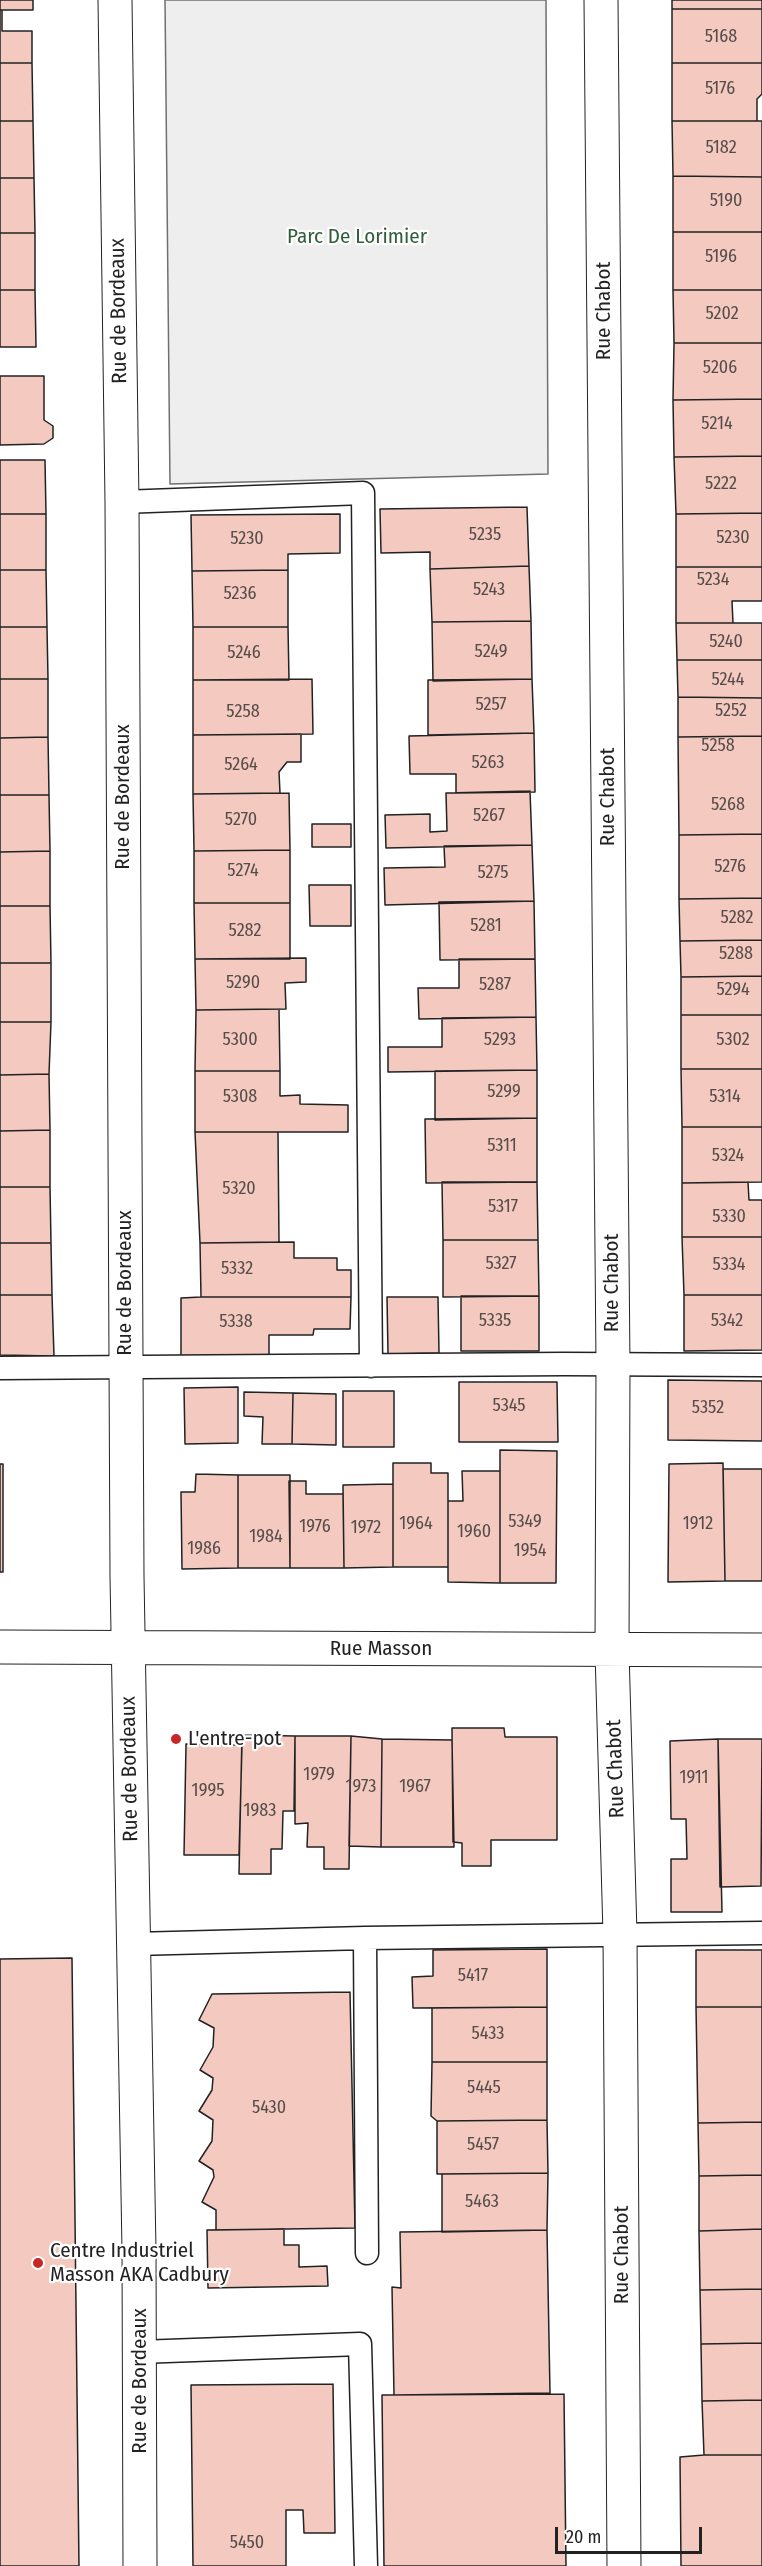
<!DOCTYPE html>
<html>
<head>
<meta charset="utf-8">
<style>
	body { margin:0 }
	#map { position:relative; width:762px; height:2566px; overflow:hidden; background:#fff; font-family:"Fira Sans Condensed",sans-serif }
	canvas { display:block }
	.scale { position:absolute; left:555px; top:2527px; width:147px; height:27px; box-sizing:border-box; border:3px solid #222; border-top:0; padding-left:8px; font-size:18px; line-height:21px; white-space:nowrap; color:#222; -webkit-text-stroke:4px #fff; paint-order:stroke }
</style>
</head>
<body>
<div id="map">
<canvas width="762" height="2566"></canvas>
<div class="scale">20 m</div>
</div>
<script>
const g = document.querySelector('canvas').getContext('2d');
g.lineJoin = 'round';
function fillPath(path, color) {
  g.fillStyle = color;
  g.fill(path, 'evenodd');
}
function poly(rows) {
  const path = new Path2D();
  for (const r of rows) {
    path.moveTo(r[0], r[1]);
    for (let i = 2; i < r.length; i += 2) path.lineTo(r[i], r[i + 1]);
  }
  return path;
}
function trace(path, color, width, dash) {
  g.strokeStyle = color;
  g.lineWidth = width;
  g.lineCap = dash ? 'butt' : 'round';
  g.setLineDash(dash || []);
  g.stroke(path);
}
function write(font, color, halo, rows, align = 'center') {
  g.font = font + ' "Fira Sans Condensed",sans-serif';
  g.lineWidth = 4.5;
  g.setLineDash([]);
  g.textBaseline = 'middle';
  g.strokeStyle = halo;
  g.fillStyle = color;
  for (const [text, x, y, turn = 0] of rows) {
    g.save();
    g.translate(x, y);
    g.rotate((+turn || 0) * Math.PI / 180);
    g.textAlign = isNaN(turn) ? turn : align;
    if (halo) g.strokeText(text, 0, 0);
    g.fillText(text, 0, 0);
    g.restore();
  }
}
const green = poly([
	[165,0,546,0,548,474,170,484,165,0]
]);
fillPath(green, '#eee');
trace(green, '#6f6f6f', 1.5);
const building = poly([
	[0,0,33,0,33,10,0,10,0,0],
	[672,0,762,0,762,9,672,9,672,0],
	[672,9,762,9,762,63,672,63,672,9],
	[0,10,2,10,2,31,32,31,32,63,0,63,0,10],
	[0,63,32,63,33,121,0,121,0,63],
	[672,63,762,63,762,94,757,99,757,121,672,121,672,63],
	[0,121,33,121,34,178,0,178,0,121],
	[672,121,762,121,762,177,673,176,672,121],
	[673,176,762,177,762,232,673,232,673,176],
	[0,178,34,178,35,233,0,233,0,178],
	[673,232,762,232,762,290,673,290,673,232],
	[0,233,35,233,35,290,0,290,0,233],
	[0,290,35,290,36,347,0,347,0,290],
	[673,290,762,290,762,343,674,343,673,290],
	[674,343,762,343,762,399,673,400,674,343],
	[0,376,44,376,44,420,53,426,53,438,44,444,0,445,0,376],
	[762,399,762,456,674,457,673,400,762,399],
	[762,456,762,513,676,514,674,457,762,456],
	[0,460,45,460,46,514,0,514,0,460],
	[527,507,529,566,430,569,430,552,381,553,380,509,527,507],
	[762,513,762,567,676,567,676,514,762,513],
	[0,514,46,514,46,570,0,570,0,514],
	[340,514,340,553,288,554,288,570,192,571,191,515,340,514],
	[529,566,531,621,432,622,430,569,529,566],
	[676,567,762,567,762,601,732,601,733,623,676,623,676,567],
	[0,570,46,570,47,627,0,627,0,570],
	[288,570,288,627,193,627,192,571,288,570],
	[531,621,532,679,433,681,432,622,531,621],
	[676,623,762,623,762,660,677,660,676,623],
	[0,627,47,627,48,679,0,679,0,627],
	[193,627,288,627,289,680,193,680,193,627],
	[677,660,762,660,762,698,678,697,677,660],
	[0,679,48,679,48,737,0,738,0,679],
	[312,679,313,734,193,735,193,680,312,679],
	[532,679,534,733,428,735,428,680,532,679],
	[678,697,762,698,762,736,678,737,678,697],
	[534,733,535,792,456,793,456,774,410,774,409,736,534,733],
	[301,734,301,762,287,762,279,772,280,793,193,794,193,735,301,734],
	[762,736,762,834,679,835,678,737,762,736],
	[48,737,49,795,0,795,0,738,48,737],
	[530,791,532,845,386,848,385,815,430,814,430,832,447,831,446,793,530,791],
	[289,793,290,850,194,851,193,794,289,793],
	[0,795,49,795,50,851,0,852,0,795],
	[312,824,351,824,351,847,312,847,312,824],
	[762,834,762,898,679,899,679,835,762,834],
	[532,845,534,901,385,905,384,868,445,867,444,846,532,845],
	[290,850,290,903,194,903,194,851,290,850],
	[50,851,50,906,0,906,0,852,50,851],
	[309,885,351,885,351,926,310,926,309,885],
	[762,898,762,940,680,941,679,899,762,898],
	[534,901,535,959,440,960,439,902,534,901],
	[194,903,290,903,290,959,195,959,194,903],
	[0,906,50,906,51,963,0,963,0,906],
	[762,940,762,976,681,977,680,941,762,940],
	[306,958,306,982,285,983,286,1009,196,1010,195,959,306,958],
	[459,959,535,959,536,1017,419,1019,418,988,459,988,459,959],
	[0,963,51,963,51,1022,0,1022,0,963],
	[762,976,762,1015,681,1015,681,977,762,976],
	[279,1009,280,1071,195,1071,196,1010,279,1009],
	[681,1015,762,1015,762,1069,681,1069,681,1015],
	[536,1017,537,1070,388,1072,388,1047,442,1047,442,1018,536,1017],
	[0,1022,51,1022,49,1074,0,1075,0,1022],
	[681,1069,762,1069,762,1127,682,1127,681,1069],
	[537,1070,537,1118,435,1120,435,1071,537,1070],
	[195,1071,280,1071,280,1096,300,1095,300,1104,348,1105,348,1132,195,1132,195,1071],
	[49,1074,50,1130,0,1131,0,1075,49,1074],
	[537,1118,537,1182,426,1183,425,1119,537,1118],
	[682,1127,762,1127,762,1182,682,1183,682,1127],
	[50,1130,50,1187,0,1187,0,1131,50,1130],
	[195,1132,278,1132,279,1242,200,1243,195,1132],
	[442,1182,537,1182,538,1240,443,1240,442,1182],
	[748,1182,749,1200,762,1200,762,1237,682,1237,682,1183,748,1182],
	[0,1187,50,1187,51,1243,0,1243,0,1187],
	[682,1237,762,1237,762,1295,684,1295,682,1237],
	[443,1240,538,1240,539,1296,443,1297,443,1240],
	[294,1242,294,1258,337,1258,337,1270,351,1270,351,1297,201,1297,200,1243,294,1242],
	[0,1243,51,1243,52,1295,0,1295,0,1243],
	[0,1295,52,1295,54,1356,0,1355,0,1295],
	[684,1295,762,1295,762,1350,684,1351,684,1295],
	[461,1296,539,1296,539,1351,461,1351,461,1296],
	[201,1297,351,1297,350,1329,314,1329,313,1335,269,1335,269,1355,181,1356,181,1298,201,1297],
	[387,1297,438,1297,439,1353,388,1354,387,1297],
	[668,1380,762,1381,762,1441,668,1440,668,1380],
	[459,1382,557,1382,558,1442,459,1442,459,1382],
	[238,1387,238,1443,185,1444,184,1388,238,1387],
	[343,1391,394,1391,394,1447,343,1447,343,1391],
	[244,1392,293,1393,292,1444,262,1444,263,1417,244,1416,244,1392],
	[293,1393,336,1394,336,1445,292,1444,293,1393],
	[500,1450,557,1451,556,1583,500,1583,500,1450],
	[393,1463,431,1463,431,1473,448,1473,448,1567,393,1567,393,1463],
	[723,1463,725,1581,668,1582,669,1464,723,1463],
	[0,1464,3,1464,3,1572,0,1572,0,1464],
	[723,1469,762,1469,762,1581,725,1581,723,1469],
	[462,1471,500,1471,500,1583,448,1582,448,1501,463,1501,462,1471],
	[196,1474,238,1475,238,1568,182,1569,181,1492,195,1492,196,1474],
	[238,1475,290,1475,290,1568,238,1568,238,1475],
	[289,1481,306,1481,306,1494,343,1494,344,1568,290,1568,289,1481],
	[393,1484,393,1567,344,1568,343,1485,393,1484],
	[452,1728,504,1728,505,1737,557,1737,557,1840,491,1840,491,1866,462,1866,462,1843,453,1842,452,1728],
	[242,1735,295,1736,294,1811,283,1811,282,1849,271,1849,271,1874,239,1874,242,1735],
	[295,1736,351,1736,349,1869,324,1869,324,1847,307,1847,308,1823,295,1824,295,1736],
	[351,1736,382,1739,381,1847,349,1846,351,1736],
	[382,1739,452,1740,454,1847,381,1847,382,1739],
	[718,1739,722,1912,671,1912,671,1859,687,1859,686,1819,671,1819,670,1741,718,1739],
	[718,1739,762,1739,761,1886,720,1887,718,1739],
	[186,1744,242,1745,239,1855,184,1855,186,1744],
	[547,1949,547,2007,413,2008,412,1977,433,1976,433,1950,547,1949],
	[696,1950,762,1950,762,2007,696,2007,696,1950],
	[72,1958,79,2566,0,2566,0,1959,72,1958],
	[350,1992,355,2228,216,2230,216,2210,202,2202,214,2177,213,2170,199,2161,212,2141,213,2120,199,2111,212,2090,213,2078,200,2070,213,2047,214,2028,199,2020,212,1994,350,1992],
	[547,2007,547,2062,432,2062,432,2008,547,2007],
	[696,2007,762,2007,762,2122,698,2123,696,2007],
	[432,2062,547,2062,547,2120,437,2121,431,2116,432,2062],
	[547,2120,548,2173,437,2174,437,2121,547,2120],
	[762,2122,762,2175,699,2176,698,2123,762,2122],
	[548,2173,547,2230,442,2232,442,2174,548,2173],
	[762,2175,762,2229,699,2231,699,2176,762,2175],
	[284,2229,284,2245,299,2245,299,2267,327,2266,328,2286,208,2288,207,2230,284,2229],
	[762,2229,762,2289,700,2290,699,2231,762,2229],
	[547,2230,550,2393,394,2395,392,2287,401,2288,400,2232,547,2230],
	[762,2289,762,2343,701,2344,700,2290,762,2289],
	[762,2343,762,2400,702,2401,701,2344,762,2343],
	[333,2384,335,2533,304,2533,303,2510,286,2510,286,2566,193,2566,191,2385,333,2384],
	[564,2394,566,2566,384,2566,382,2395,564,2394],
	[762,2400,762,2455,704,2455,702,2401,762,2400],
	[704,2455,762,2455,762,2566,681,2566,680,2457,704,2455]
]);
fillPath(building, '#f3c9c0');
trace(building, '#222', 1.5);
const lane = poly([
	[122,502,363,493,371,1366],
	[0,1368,564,1364,762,1365],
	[365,1938,367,2253],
	[134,1944,365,1938,762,1933],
	[139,2352,360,2344,366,2566]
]);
const street = poly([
	[115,0,122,502,127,1576,139,2250,140,2566],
	[601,0,613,1364,612,1651,620,1934,624,2566],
	[0,1647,762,1650]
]);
trace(lane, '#222', 25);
trace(street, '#222', 35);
trace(lane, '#fff', 22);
trace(street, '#fff', 33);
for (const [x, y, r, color] of [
	[176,1739,6,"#c62828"],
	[38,2263,6,"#c62828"]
]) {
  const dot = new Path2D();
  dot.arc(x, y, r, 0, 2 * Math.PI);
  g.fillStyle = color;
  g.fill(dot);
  trace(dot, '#fff', 2);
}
write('18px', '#564c4a', null, [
	["5168",721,37],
	["5176",720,89],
	["5182",721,148],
	["5190",726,201],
	["5196",721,257],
	["5202",722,314],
	["5206",720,368],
	["5214",717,424],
	["5222",721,484],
	["5235",485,535],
	["5230",733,538],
	["5230",247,539],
	["5234",713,580],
	["5243",489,590],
	["5236",240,594],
	["5240",726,642],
	["5249",491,652],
	["5246",244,653],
	["5244",728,680],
	["5257",491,705],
	["5252",731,711],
	["5258",243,712],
	["5258",718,746],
	["5263",488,763],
	["5264",241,765],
	["5268",728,805],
	["5267",489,816],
	["5270",241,820],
	["5276",730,867],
	["5274",243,871],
	["5275",493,873],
	["5282",737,918],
	["5281",486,926],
	["5282",245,931],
	["5288",736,954],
	["5290",243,983],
	["5287",495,985],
	["5294",733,990],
	["5300",240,1040],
	["5293",500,1040],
	["5302",733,1040],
	["5299",504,1092],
	["5308",240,1097],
	["5314",725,1097],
	["5311",502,1146],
	["5324",728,1156],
	["5320",239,1189],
	["5317",503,1207],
	["5330",729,1217],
	["5327",501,1264],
	["5334",729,1265],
	["5332",237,1269],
	["5335",495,1321],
	["5342",727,1321],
	["5338",236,1322],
	["5345",509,1406],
	["5352",708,1408],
	["5349",525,1522],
	["1964",416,1524],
	["1912",698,1524],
	["1976",315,1527],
	["1972",366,1528],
	["1960",474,1532],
	["1984",266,1537],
	["1986",204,1549],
	["1954",530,1551],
	["1979",319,1775],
	["1911",694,1778],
	["1973",361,1787],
	["1967",415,1787],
	["1995",208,1791],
	["1983",260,1811],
	["5417",473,1976],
	["5433",488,2034],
	["5445",484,2088],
	["5430",269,2108],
	["5457",483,2145],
	["5463",482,2202],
	["5450",247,2543]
]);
write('21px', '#2f5e38', '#fff', [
	["Parc De Lorimier",357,237]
]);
write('21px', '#222', '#fff', [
	["Rue de Bordeaux",119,311,-91],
	["Rue Chabot",604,311,-90],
	["Rue de Bordeaux",123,797,-90],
	["Rue Chabot",608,797,-90],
	["Rue de Bordeaux",125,1283,-90],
	["Rue Chabot",612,1283,-90],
	["Rue Masson",381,1649],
	["Rue de Bordeaux",130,1769,-91],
	["Rue Chabot",616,1769,-92],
	["Rue Chabot",622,2255,-90],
	["Rue de Bordeaux",140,2381,-90]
]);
write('21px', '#222', '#fff', [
	["L'entre-pot",188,1739],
	["Centre Industriel",50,2251],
	["Masson AKA Cadbury",50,2275]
], 'left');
</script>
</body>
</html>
